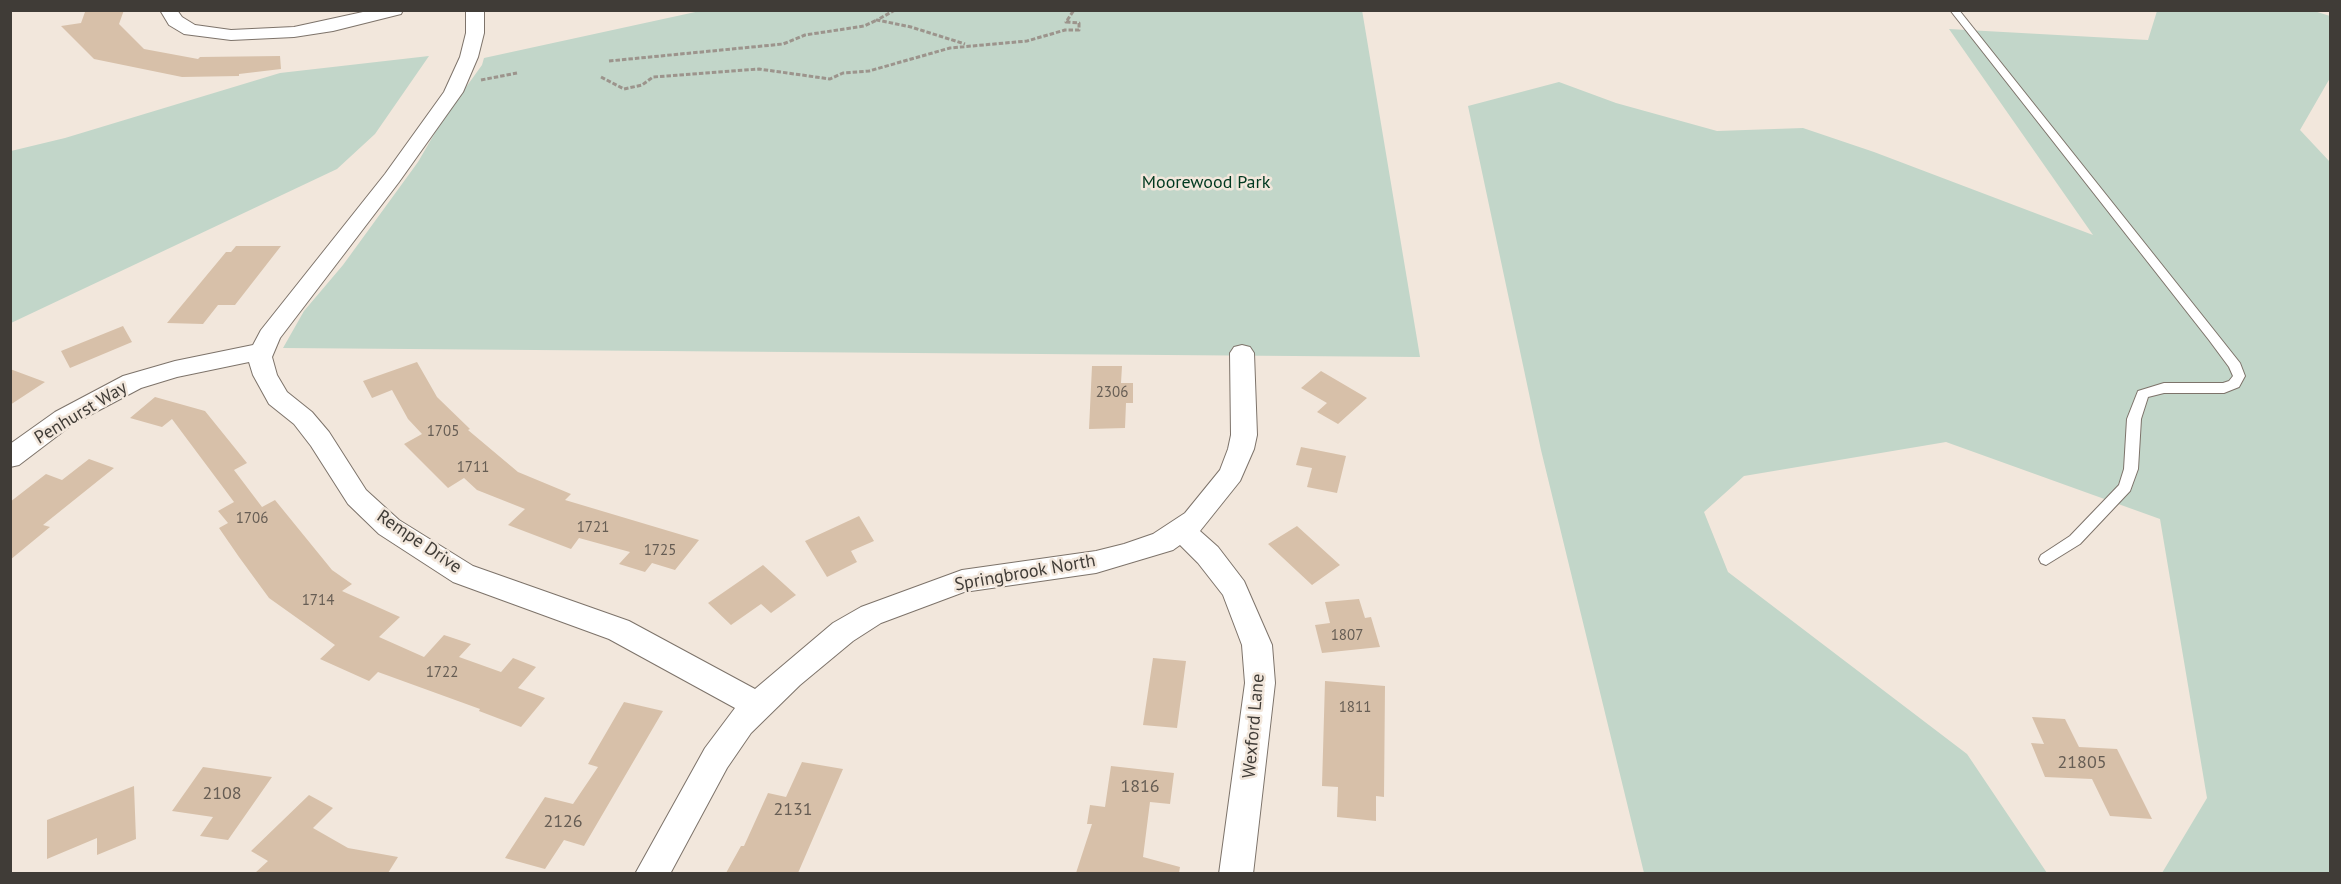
<!DOCTYPE html>
<html>
<head>
<meta charset="utf-8">
<style>
	body { margin:0 }
	#map { position:relative; width:2341px; height:884px; overflow:hidden; background:#f2e7dc; font-family:"PT Sans",sans-serif }
	canvas { display:block }
	.frame { position:absolute; inset:0; border:12px solid #403c37; pointer-events:none }
</style>
</head>
<body>
<div id="map">
<canvas width="2341" height="884"></canvas>
<div class="frame"></div>
</div>
<script>
const g = document.querySelector('canvas').getContext('2d');
g.lineJoin = 'round';
function fillPath(path, color) {
  g.fillStyle = color;
  g.fill(path, 'evenodd');
}
function poly(rows) {
  const path = new Path2D();
  for (const r of rows) {
    path.moveTo(r[0], r[1]);
    for (let i = 2; i < r.length; i += 2) path.lineTo(r[i], r[i + 1]);
  }
  return path;
}
function trace(path, color, width, dash) {
  g.strokeStyle = color;
  g.lineWidth = width;
  g.lineCap = dash ? 'butt' : 'round';
  g.setLineDash(dash || []);
  g.stroke(path);
}
function write(font, color, halo, rows, align = 'center') {
  g.font = font + ' "PT Sans",sans-serif';
  g.lineWidth = 5;
  g.setLineDash([]);
  g.textBaseline = 'middle';
  g.strokeStyle = halo;
  g.fillStyle = color;
  for (const [text, x, y, turn = 0] of rows) {
    g.save();
    g.translate(x, y);
    g.rotate((+turn || 0) * Math.PI / 180);
    g.textAlign = isNaN(turn) ? turn : align;
    if (halo) g.strokeText(text, 0, 0);
    g.fillText(text, 0, 0);
    g.restore();
  }
}
fillPath(poly([
	[1362,10,1420,357,283,348,304,311,343,265,418,162,443,119,482,65,484,58,700,11],
	[2311,10,2330,16,2330,78,2300,130,2330,162,2330,873,2162,873,2207,798,2160,519,1946,442,1744,476,1704,512,1728,572,1967,754,2047,873,1644,873,1541,450,1468,106,1559,82,1616,103,1717,131,1803,128,1874,152,2093,235,1949,29,2148,40,2157,11],
	[429,56,375,134,337,169,11,323,11,151,65,138,280,73]
]), '#c2d6c9');
fillPath(poly([
	[124,10,119,24,144,49,198,59,200,57,280,56,281,69,239,74,239,76,182,77,94,59,61,26,81,23,85,12],
	[236,246,281,246,235,305,218,305,203,324,167,323,226,252,231,252],
	[123,326,132,342,70,368,61,351],
	[417,362,437,397,470,429,468,430,518,472,571,494,565,500,699,540,675,570,652,563,645,572,619,564,630,552,579,538,571,549,508,525,525,509,477,490,464,478,448,488,404,444,422,434,408,419,392,390,372,398,363,381],
	[1092,366,1122,366,1121,383,1133,383,1133,403,1126,403,1125,428,1089,429],
	[10,369,45,382,10,405],
	[1321,371,1367,398,1338,424,1317,412,1327,403,1301,388],
	[155,397,205,411,247,463,234,470,262,507,275,500,332,570,352,584,342,591,400,617,379,637,424,657,444,635,471,644,459,657,501,672,513,658,536,667,518,688,545,698,521,727,479,711,480,709,378,672,369,681,320,659,335,645,269,598,239,557,219,528,228,523,218,511,234,502,172,419,162,427,130,418],
	[1301,447,1346,456,1337,493,1307,487,1312,468,1296,465],
	[89,459,114,468,43,525,50,527,10,560,10,502,46,474,62,480],
	[859,516,874,541,851,551,857,562,827,577,805,541],
	[1297,526,1340,565,1312,585,1268,544],
	[763,565,796,595,771,613,761,604,731,625,708,603],
	[1359,599,1365,618,1371,617,1380,647,1322,653,1315,625,1330,623,1325,602],
	[1153,658,1186,661,1177,728,1143,725],
	[1325,681,1385,686,1384,797,1376,796,1376,821,1337,817,1338,787,1322,786],
	[624,702,663,711,584,846,564,840,545,869,505,858,545,797,573,804,598,767,588,764],
	[2032,717,2065,719,2079,747,2117,749,2152,819,2110,816,2092,779,2045,777,2031,743,2044,744],
	[802,762,843,769,798,873,726,873,741,846,744,846,768,793,786,797],
	[1111,766,1174,773,1170,804,1150,802,1143,857,1180,867,1179,873,1076,873,1092,824,1087,824,1090,805,1105,807],
	[203,767,272,777,228,840,200,836,213,817,172,811],
	[134,786,136,839,97,855,97,838,47,859,47,820],
	[309,795,333,808,313,828,348,848,398,857,388,873,255,873,268,861,251,851]
]), '#d7c0a9');
const service = poly([
	[1950,10,1959,10,2217,334,2240,363,2245,376,2239,387,2224,393,2164,393,2148,397,2141,419,2138,469,2130,491,2080,544,2046,565,2041,563,2039,559,2041,555,2070,536,2119,485,2124,469,2127,419,2138,391,2164,383,2223,383,2229,381,2233,376,2229,367,2209,340,1950,10]
]);
const minor = poly([
	[160,10,177,10,182,17,195,25,231,30,294,27,372,10,403,10,401,14,333,31,294,37,231,40,184,34,169,25,160,10],
	[466,10,484,10,484,33,478,57,463,92,399,182,280,338,272,357,277,375,287,392,312,412,329,432,366,490,399,520,473,566,629,621,755,689,833,623,861,607,962,570,1096,551,1124,544,1153,534,1185,513,1220,470,1228,449,1231,435,1230,353,1234,347,1242,345,1250,347,1254,353,1257,435,1254,449,1240,481,1200,531,1218,547,1244,581,1272,645,1275,683,1253,874,1219,874,1245,683,1242,645,1223,595,1198,563,1180,545,1173,550,1096,573,964,592,881,623,853,641,800,685,751,733,727,768,670,874,635,874,705,748,735,708,609,639,453,582,379,534,348,504,311,446,294,424,269,404,253,375,249,362,177,377,141,388,73,424,19,465,10,467,10,444,55,412,123,376,175,361,253,345,261,330,385,174,444,92,460,57,466,33,466,10]
]);
trace(service, '#7d736a', 2);
trace(minor, '#7d736a', 2);
trace(poly([
	[895,10,877,20,911,27,965,44],
	[609,61,783,44,805,35,864,26,877,20],
	[601,77,624,89,642,85,653,77,759,69,830,79,843,73,869,71,950,48,1027,41,1065,30,1079,30,1079,23,1066,22,1074,10],
	[481,80,517,73]
]), '#9c948c', 3, [4.5, 2]);
fillPath(service, '#fff');
fillPath(minor, '#fff');
write('15px', '#665d54', null, [
	["2306",1112,393],
	["1705",443,432],
	["1711",473,468],
	["1706",252,519],
	["1721",593,528],
	["1725",660,551],
	["1714",318,601],
	["1807",1347,636],
	["1722",442,673],
	["1811",1355,708]
]);
write('18px', '#00381f', '#f2e7dc', [
	["Moorewood Park",1206,183]
]);
write('18px', '#403c37', '#f2e7dc', [
	["Penhurst Way",81,413,-31],
	["Rempe Drive",419,542,34],
	["Springbrook North",1025,573,-10],
	["Wexford Lane",1254,726,-85]
]);
write('18px', '#665d54', null, [
	["21805",2082,763],
	["1816",1140,787],
	["2108",222,794],
	["2131",793,810],
	["2126",563,822]
]);
</script>
</body>
</html>
